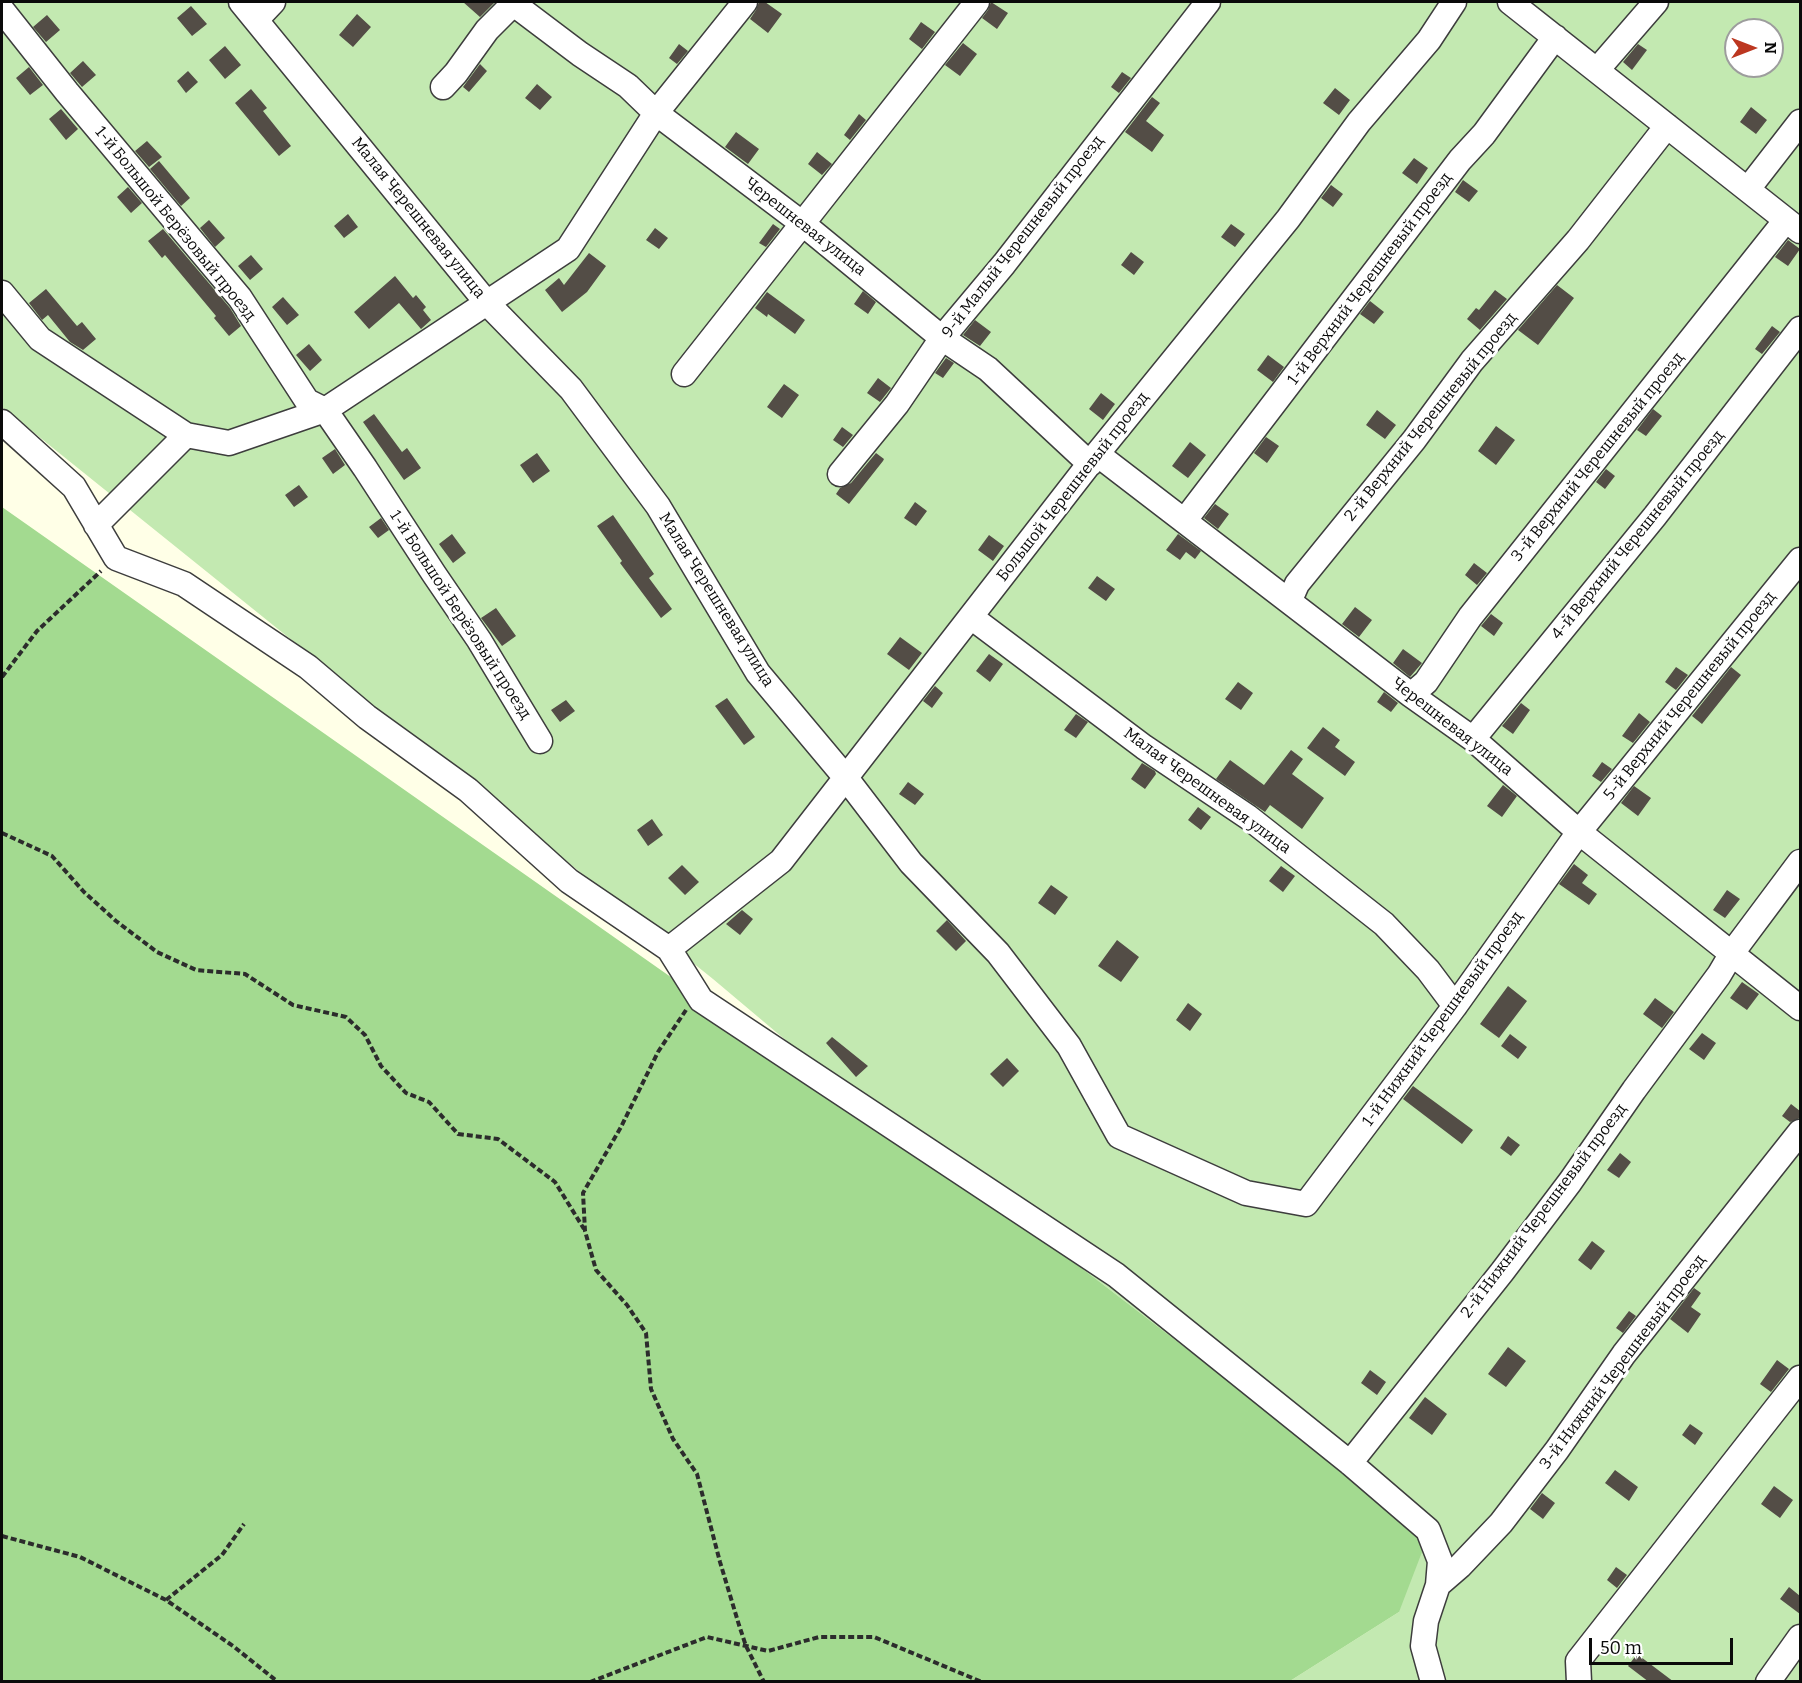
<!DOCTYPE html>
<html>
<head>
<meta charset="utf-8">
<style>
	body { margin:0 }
	#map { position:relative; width:1802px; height:1683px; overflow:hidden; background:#ffffe7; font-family:Bitter,serif }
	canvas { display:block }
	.frame { position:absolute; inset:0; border:3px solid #0a0a0a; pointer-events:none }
	.north { position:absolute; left:1724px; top:18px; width:60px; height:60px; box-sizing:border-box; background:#fff; border:2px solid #9d9d9d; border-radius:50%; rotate:90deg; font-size:16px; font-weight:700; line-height:24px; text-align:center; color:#0a0a0a }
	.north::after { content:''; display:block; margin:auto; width:21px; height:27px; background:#bc3720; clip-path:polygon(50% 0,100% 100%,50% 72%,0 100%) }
	.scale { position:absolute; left:1589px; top:1638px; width:144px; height:27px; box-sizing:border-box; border:3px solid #0a0a0a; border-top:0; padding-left:8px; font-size:18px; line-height:21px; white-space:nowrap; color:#0a0a0a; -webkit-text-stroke:4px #fff; paint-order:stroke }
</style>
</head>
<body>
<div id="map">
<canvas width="1802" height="1683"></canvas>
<div class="frame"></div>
<div class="north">N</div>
<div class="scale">50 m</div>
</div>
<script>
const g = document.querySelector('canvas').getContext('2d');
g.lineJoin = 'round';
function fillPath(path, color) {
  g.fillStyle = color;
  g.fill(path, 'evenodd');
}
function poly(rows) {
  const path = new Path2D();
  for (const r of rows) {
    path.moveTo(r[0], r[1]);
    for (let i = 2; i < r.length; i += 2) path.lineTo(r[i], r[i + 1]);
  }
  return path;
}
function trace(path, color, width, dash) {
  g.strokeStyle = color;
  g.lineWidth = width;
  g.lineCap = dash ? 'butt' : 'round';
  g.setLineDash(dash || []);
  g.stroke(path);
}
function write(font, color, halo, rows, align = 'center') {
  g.font = font + ' Bitter,serif';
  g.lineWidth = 6;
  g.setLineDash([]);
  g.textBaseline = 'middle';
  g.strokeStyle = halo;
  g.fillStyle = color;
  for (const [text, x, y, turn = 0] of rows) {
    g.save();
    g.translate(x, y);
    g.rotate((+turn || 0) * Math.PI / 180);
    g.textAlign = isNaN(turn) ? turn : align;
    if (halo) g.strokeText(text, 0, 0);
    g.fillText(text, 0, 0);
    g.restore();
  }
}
fillPath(poly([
	[2,2,1800,2,1800,1681,1290,1681,1399,1612,1359,1481,795,1048,713,979,2,407],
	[1736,30,1772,30,1772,66,1736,66]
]), '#c3e9b1');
fillPath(poly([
	[2,507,685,987,795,1048,1359,1481,1427,1539,1399,1612,1290,1681,2,1681]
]), '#a3da90');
fillPath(poly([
	[463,2,495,2,480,17],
	[759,2,765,2,782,14,768,33,750,19,756,10],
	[991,2,1008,13,997,29,982,18,988,10],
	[191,6,207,24,192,36,177,18],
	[357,14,371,27,353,47,339,35],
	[47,15,60,30,46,42,33,27],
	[921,22,935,32,922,49,909,39],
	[963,43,977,54,960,76,945,65],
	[679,44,688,51,677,64,669,58],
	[1638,44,1647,50,1632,70,1623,62],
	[225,46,241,65,225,79,209,60],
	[83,61,96,75,82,87,70,73],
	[480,64,487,71,469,92,463,87],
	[29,67,43,85,30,95,16,78],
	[188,71,198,82,186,93,177,81],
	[1122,72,1131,78,1119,93,1111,87],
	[537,84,552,97,540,110,525,98],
	[1335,88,1350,100,1339,115,1323,103],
	[251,89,267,108,263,111,291,146,279,156,235,103],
	[1152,97,1160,103,1146,121,1164,135,1152,152,1125,132],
	[1751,107,1767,120,1756,134,1740,122],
	[61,109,78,129,66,140,49,119],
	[859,114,866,120,850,140,844,135],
	[736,132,759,149,748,164,725,147],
	[147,141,162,157,149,167,135,151],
	[817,152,832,164,822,175,808,164],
	[1414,158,1428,168,1417,184,1402,173],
	[159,161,190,198,181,206,150,169],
	[1463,180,1478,191,1469,202,1455,192],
	[1331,185,1343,194,1333,207,1321,198],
	[128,187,142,203,131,213,117,197],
	[348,214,358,227,344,238,334,226],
	[209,220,225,238,215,247,200,228],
	[773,224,780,229,766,247,759,243],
	[1231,224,1245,234,1235,247,1221,237],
	[655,228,668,238,659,249,646,240],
	[163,229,230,308,241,326,229,336,214,318,216,316,165,255,162,258,148,241],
	[1788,240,1800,249,1788,266,1775,257],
	[1131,252,1144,262,1134,275,1121,265],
	[589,253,606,266,587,292,562,312,545,290,559,278,564,285],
	[251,255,263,269,250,280,238,266],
	[395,276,413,298,416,295,426,307,423,310,431,320,421,329,399,303,369,329,354,312],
	[1557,285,1574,298,1538,345,1518,330],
	[46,289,77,326,82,322,96,339,83,350,70,342,48,315,42,320,29,303],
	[1495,290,1507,299,1480,330,1467,319,1476,308,1479,310],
	[863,291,876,302,868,314,854,304],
	[767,292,805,320,795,334,768,314,767,317,755,308],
	[283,297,299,315,287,325,272,307],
	[1370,301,1384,312,1374,324,1360,314],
	[975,320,991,332,980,346,963,335],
	[1772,326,1780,332,1762,354,1755,349],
	[309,344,322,360,310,371,296,355],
	[1268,355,1284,367,1273,382,1257,370],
	[946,358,954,363,943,378,935,373],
	[878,378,891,388,880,402,867,393],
	[784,384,799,395,782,418,767,407],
	[1101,393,1115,404,1103,420,1089,409],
	[1653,409,1662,416,1646,436,1637,430],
	[1377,410,1396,425,1385,439,1366,425],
	[374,414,402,452,407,448,421,468,404,480,363,422],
	[1496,426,1515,440,1496,465,1478,451],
	[842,427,853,435,843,447,833,440],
	[1266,437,1279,446,1267,463,1254,453],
	[1190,442,1206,455,1188,478,1172,466],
	[335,449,345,465,333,474,322,458],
	[537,453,550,471,533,483,520,465],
	[876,453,884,459,883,461,849,504,836,494,840,488,851,483],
	[1606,469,1615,476,1605,489,1596,482],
	[299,485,308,497,294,507,285,495],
	[915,502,927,511,916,526,904,518],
	[1215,504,1229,514,1218,529,1204,518],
	[613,515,654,574,649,578,672,609,661,618,620,563,622,561,597,526],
	[381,518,389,530,378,538,369,527],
	[452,534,466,553,453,563,439,544],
	[1178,534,1201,551,1195,559,1186,552,1180,560,1166,550],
	[989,535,1004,546,993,561,978,550],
	[1474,563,1487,573,1477,585,1465,575],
	[1097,576,1115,589,1106,601,1088,588],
	[1355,607,1372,620,1359,637,1342,624],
	[496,608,516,636,502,646,481,618],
	[1491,614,1503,623,1494,636,1481,626],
	[900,637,922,653,909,670,887,654],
	[1403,649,1422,663,1410,677,1393,663],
	[989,654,1003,664,990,682,976,671],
	[1676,667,1688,675,1676,690,1665,682],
	[1731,667,1741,675,1702,724,1692,716],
	[1238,682,1253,693,1241,710,1225,699],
	[935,686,943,693,932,708,923,701],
	[1384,692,1398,703,1391,712,1377,702],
	[727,698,755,737,744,745,715,706],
	[566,700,575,711,560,722,551,710],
	[1521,703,1530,710,1513,734,1502,726],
	[1639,713,1650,722,1633,743,1622,736],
	[1076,714,1088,722,1076,738,1064,730],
	[1323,727,1340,740,1335,747,1355,762,1345,776,1307,748],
	[1291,750,1303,759,1292,774,1324,798,1302,829,1270,805,1265,812,1216,779,1230,760,1264,785],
	[1602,762,1612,769,1601,782,1592,776],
	[1142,763,1155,771,1156,774,1145,789,1131,779],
	[908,782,924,794,915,805,899,794],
	[1503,785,1517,796,1502,817,1487,806],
	[1634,786,1651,798,1638,816,1621,803],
	[1198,807,1211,817,1201,830,1188,820],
	[652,819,663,835,648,846,637,830],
	[1574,864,1588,875,1582,883,1597,894,1589,905,1559,884],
	[682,865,699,882,685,895,668,878],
	[1281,866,1295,876,1283,892,1269,881],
	[1051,885,1068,897,1055,915,1038,903],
	[1727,890,1740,899,1725,918,1713,910],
	[742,910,753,919,740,935,726,924],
	[947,920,966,941,956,951,936,931],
	[1117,940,1139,957,1121,982,1098,966],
	[1742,982,1759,994,1747,1010,1730,998],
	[1508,986,1527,1001,1499,1038,1480,1024],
	[1655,998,1674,1012,1662,1028,1643,1014],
	[1188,1003,1202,1014,1190,1031,1176,1020],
	[1702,1033,1716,1043,1704,1060,1689,1049],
	[1510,1034,1527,1047,1518,1059,1501,1046],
	[832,1037,868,1066,856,1077,826,1043],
	[1007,1058,1019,1071,1003,1087,990,1074],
	[1413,1086,1473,1130,1462,1144,1403,1099],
	[1791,1104,1800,1111,1800,1118,1790,1122,1782,1116],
	[1508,1136,1520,1145,1511,1156,1500,1148],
	[1620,1153,1631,1162,1619,1178,1607,1170],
	[1592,1241,1605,1251,1591,1270,1578,1260],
	[1694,1288,1701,1293,1691,1307,1701,1314,1688,1333,1670,1319],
	[1629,1311,1636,1316,1623,1333,1616,1328],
	[1508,1347,1526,1361,1506,1387,1488,1374],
	[1777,1360,1789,1369,1771,1392,1760,1384],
	[1370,1370,1386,1382,1377,1395,1361,1383],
	[1425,1397,1447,1414,1432,1435,1409,1418],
	[1690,1424,1703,1433,1695,1445,1682,1435],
	[1615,1470,1638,1487,1629,1501,1605,1483],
	[1774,1486,1793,1500,1780,1518,1761,1504],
	[1542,1493,1555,1503,1543,1519,1530,1509],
	[1616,1567,1627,1575,1617,1588,1607,1580],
	[1789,1587,1800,1596,1800,1614,1780,1599],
	[1637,1654,1674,1682,1649,1682,1628,1666]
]), '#534d46');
const minor = poly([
	[241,2,487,303,571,389,658,506,758,673,846,778,911,863,998,953,1069,1046,1119,1136,1246,1193,1306,1204,1455,1006,1579,832,1800,560],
	[511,2,580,54,628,86,656,113,803,224,942,338,988,369,1090,464],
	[1510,2,1800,231],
	[2,10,67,92,240,298,307,401,325,410,365,468,434,574,479,640,540,741],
	[256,20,273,2],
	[1597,70,1656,2],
	[443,87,456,73,487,30,515,2],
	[1748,189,1800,122],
	[2,293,40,339,186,435,229,443,325,410,568,249,656,113,745,2],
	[684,374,977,2],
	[2,422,74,487,116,558,184,584,308,667,367,717,468,790,569,881,669,949,701,1000,1116,1275,1350,1463,1428,1530,1440,1561,1438,1585,1426,1621,1423,1646,1433,1682],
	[1097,454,1411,695,1473,739,1579,832,1800,1008],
	[840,474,897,404,942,338,1004,264,1208,2],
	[1185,520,1460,160,1484,134,1555,37],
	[96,525,186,435],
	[1290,600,1297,584,1414,440,1472,361,1578,240,1667,126],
	[971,617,1144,747,1248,817,1384,924,1428,970,1455,1006],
	[1411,695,1426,682,1470,617,1786,220],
	[1473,739,1655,516,1800,329],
	[669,949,781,861,1097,454,1288,219,1359,122,1429,40,1454,2],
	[1350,1463,1502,1272,1570,1182,1634,1090,1719,975,1732,953,1800,862],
	[1438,1585,1460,1566,1501,1523,1557,1450,1624,1354,1800,1132],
	[1579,1682,1578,1661,1800,1378],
	[1768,1682,1800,1637]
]);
trace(minor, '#3d3d3d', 27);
trace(poly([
	[2,677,37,631,101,571],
	[2,833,52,856,84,892,116,921,157,952,196,970,245,974,293,1005,346,1017,365,1035,381,1066,406,1093,429,1102,458,1134,498,1139,555,1182,584,1229],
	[686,1010,658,1052,621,1127,583,1193,585,1231,596,1270,627,1305,646,1333,651,1389,673,1439,697,1474,720,1562,739,1625,746,1646,764,1682],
	[2,1536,80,1557,166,1600,233,1646,278,1682],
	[166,1600,222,1555,244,1524],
	[590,1682,707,1637,768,1651,819,1637,874,1637,982,1682]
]), '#2c2c2c', 4, [6, 3]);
trace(minor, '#fff', 24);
write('16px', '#0a0a0a', '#fff', [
	["Малая Черешневая улица",418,218,51],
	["1-й Большой Берёзовый проезд",175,224,51],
	["Черешневая улица",805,227,38],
	["9-й Малый Черешневый проезд",1023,237,-52],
	["1-й Верхний Черешневый проезд",1370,279,-53],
	["2-й Верхний Черешневый проезд",1431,417,-51],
	["3-й Верхний Черешневый проезд",1598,457,-51],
	["Большой Черешневый проезд",1073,487,-52],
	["4-й Верхний Черешневый проезд",1638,535,-51],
	["Малая Черешневая улица",716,600,58],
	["1-й Большой Берёзовый проезд",460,615,57],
	["5-й Верхний Черешневый проезд",1690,696,-51],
	["Черешневая улица",1452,727,38],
	["Малая Черешневая улица",1207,791,36],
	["1-й Нижний Черешневый проезд",1443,1019,-54],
	["2-й Нижний Черешневый проезд",1544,1211,-53],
	["3-й Нижний Черешневый проезд",1623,1362,-53]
]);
</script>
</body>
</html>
